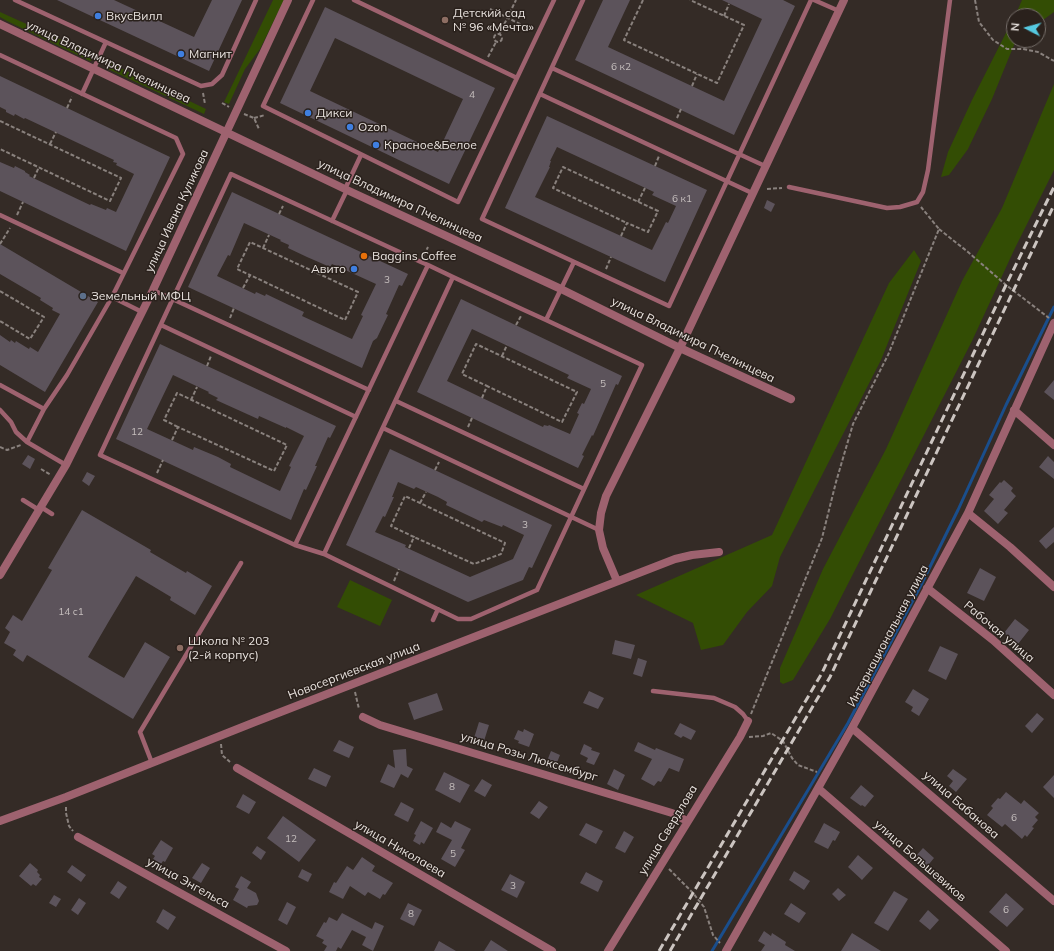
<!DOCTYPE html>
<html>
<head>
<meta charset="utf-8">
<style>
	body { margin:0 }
	#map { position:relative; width:1054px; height:951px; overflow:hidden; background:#342b26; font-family:Mulish,sans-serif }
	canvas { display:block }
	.north { position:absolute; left:1006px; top:8px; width:40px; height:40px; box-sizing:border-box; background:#2a211c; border:1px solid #766f6a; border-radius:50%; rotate:276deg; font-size:11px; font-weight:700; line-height:16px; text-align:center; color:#e9e3df }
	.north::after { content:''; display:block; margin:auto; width:14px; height:18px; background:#56c9e0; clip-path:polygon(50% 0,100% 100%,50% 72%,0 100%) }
</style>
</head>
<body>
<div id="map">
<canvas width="1054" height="951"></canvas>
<div class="north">N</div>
</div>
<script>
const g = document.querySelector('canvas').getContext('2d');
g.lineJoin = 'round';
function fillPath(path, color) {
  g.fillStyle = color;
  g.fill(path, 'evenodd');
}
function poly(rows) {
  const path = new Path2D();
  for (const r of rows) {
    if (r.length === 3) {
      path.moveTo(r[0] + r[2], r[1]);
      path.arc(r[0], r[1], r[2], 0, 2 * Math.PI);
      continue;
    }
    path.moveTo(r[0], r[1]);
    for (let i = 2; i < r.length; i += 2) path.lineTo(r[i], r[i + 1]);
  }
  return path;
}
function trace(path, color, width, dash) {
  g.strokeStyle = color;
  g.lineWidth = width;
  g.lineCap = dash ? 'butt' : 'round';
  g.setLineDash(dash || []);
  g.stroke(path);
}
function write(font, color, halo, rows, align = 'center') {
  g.font = font + ' Mulish,sans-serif';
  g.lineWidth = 3;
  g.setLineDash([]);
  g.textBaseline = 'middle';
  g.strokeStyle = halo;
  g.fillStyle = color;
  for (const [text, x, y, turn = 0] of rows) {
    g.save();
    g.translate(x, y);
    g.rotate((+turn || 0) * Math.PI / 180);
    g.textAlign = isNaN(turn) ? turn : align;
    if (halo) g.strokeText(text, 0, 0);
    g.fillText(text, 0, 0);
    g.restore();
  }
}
fillPath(poly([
	[273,0,284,0,260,49,245,69,229,104,224,102],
	[1022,0,1054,0,1054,12,1043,20,1038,20,1038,16,1015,16],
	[0,12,97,56,95,59,90,61,7,21,0,17],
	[1014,17,1014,40,1016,40,992,99,968,149,949,175,941,177,948,152,972,100],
	[106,61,206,109,204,114,108,69,105,65],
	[1054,84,1054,170,1015,248,972,341,830,619,793,680,783,684,780,682,780,668,823,569,886,449,962,281,1002,208],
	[914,250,921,261,881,360,780,557,772,586,747,612,723,645,701,650,693,623,636,595,772,535,889,283],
	[350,580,392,600,380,626,337,607]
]), '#334d04');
trace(poly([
	[712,951,848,723,921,585,958,510,1006,405,1054,307]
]), '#1a4e8c', 3);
fillPath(poly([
	[57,0,114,0,194,37,212,0,242,0,209,71],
	[603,0,630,0,608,47,724,101,762,19,722,0,783,0,795,6,734,135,575,60],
	[325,7,495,88,449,184,280,103],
	[335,38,463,99,438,152,310,91],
	[0,76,170,157,126,251,0,191,0,162,14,168,15,166,25,171,25,172,30,175,29,176,90,205,91,204,106,210,107,208,116,212,134,174,116,165,117,163,113,162,114,160,25,118,24,119,15,114,14,116,6,112,6,110,0,107],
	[547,116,707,190,665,282,505,208],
	[557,147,654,192,652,195,676,206,668,223,666,222,652,250,535,197,550,167,549,167,551,161,550,161],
	[232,192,408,274,402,286,399,285,386,314,388,315,377,338,373,341,362,368,188,287],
	[244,223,281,240,280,241,289,245,288,248,307,257,330,267,332,264,376,284,361,315,363,316,352,339,302,316,304,312,289,305,266,294,265,296,256,292,255,294,217,276,228,255,230,256],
	[767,200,775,204,771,212,764,208],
	[0,244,98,302,45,392,0,365,0,335,10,342,11,340,15,343,16,341,29,349,30,347,38,352,60,314,52,310,53,308,40,300,41,298,0,274],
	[461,299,622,376,618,385,616,384,593,436,592,435,582,455,584,456,578,468,417,392],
	[472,329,569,375,567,378,591,389,584,404,582,403,577,413,579,414,570,434,549,425,548,426,544,425,543,427,447,381],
	[160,344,336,426,330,438,328,437,315,466,317,466,306,490,304,489,291,520,116,439],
	[173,375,209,392,208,393,218,398,216,400,258,419,259,416,286,428,286,427,304,436,289,466,291,467,280,491,230,467,231,464,218,457,194,447,193,450,147,429],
	[1054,380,1054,400,1044,392],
	[390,449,552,525,532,568,529,567,523,580,468,602,346,545],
	[398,482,414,489,416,487,438,497,447,502,446,505,482,522,484,520,502,527,503,525,524,535,513,559,470,577,405,547,406,545,394,540,375,532,383,516,385,517,394,497,392,497],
	[28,455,35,459,30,469,22,464],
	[1048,456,1054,462,1054,479,1039,467],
	[87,472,95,476,89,486,82,481],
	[1004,480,1013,488,1011,491,1016,496,1004,510,1008,513,998,524,984,511,994,499,989,495,1000,482,1001,483],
	[82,510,151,550,150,552,186,573,187,571,212,586,195,615,170,600,171,597,136,576,109,621,88,657,110,670,124,678,145,642,170,657,133,719,27,655,23,662,13,655,16,650,4,643,10,632,5,628,13,615,22,621,52,570,48,568],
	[1054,527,1054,542,1046,549,1039,541],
	[980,568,996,577,984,601,967,593],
	[1015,619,1029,630,1018,644,1004,633],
	[615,640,635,645,631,659,612,654],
	[940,646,958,654,946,680,928,671],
	[638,658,647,661,642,677,633,674],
	[913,689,929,699,919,716,911,711,913,707,905,702],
	[589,691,604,698,598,709,583,703],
	[437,693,443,710,414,720,408,703],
	[1037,713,1044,719,1032,733,1025,726],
	[479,722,489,725,484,741,474,738],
	[680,723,696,731,691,740,683,736,681,738,674,734],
	[524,729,534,734,529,747,518,743,519,741,514,739,518,730,523,732],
	[339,740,354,747,349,758,333,751],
	[638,742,655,750,656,748,684,759,679,772,669,768,661,782,658,781,654,786,641,779,652,759,634,751],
	[584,744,592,748,591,750,600,753,594,765,586,762,588,758,580,754],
	[406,749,407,766,413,769,408,778,401,774,394,788,380,782,388,764,395,768,393,750],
	[551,751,560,755,554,770,545,766],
	[314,768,331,776,326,787,308,779],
	[614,769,625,775,618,790,607,784],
	[953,769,967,779,956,792,949,786,953,781,947,776],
	[444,772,470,785,460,803,435,790],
	[1054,775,1054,798,1043,787],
	[482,779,492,785,485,797,474,791],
	[861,785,874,796,865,807,862,805,861,806,850,798],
	[1006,792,1021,804,1024,800,1039,813,1035,817,1038,820,1032,827,1034,828,1027,837,1025,835,1022,839,1005,824,1002,827,987,815,993,808,991,806,998,798,1000,799],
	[243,794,256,802,249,814,236,807],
	[539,801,548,807,539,819,530,813],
	[401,802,414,809,408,822,394,815],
	[283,816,316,840,299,862,267,838],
	[421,821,433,828,424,844,421,842,420,845,413,841,416,835,414,834],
	[455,821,471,829,461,848,465,850,455,867,441,859,452,840,436,832,441,822,451,828],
	[586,823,603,831,596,844,579,835],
	[824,823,840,832,835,841,833,840,828,849,814,842],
	[624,831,634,837,625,853,615,848],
	[161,840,173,848,165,862,163,861,161,864,153,859,155,856,152,854],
	[257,846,266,852,261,860,252,853],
	[923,848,934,858,925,869,916,861,918,858,916,856],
	[858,855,873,868,862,880,848,867],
	[362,857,375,866,372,871,393,883,385,895,383,894,380,899,368,892,365,896,350,886,343,899,329,892,334,882,336,883,347,866,353,870],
	[30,863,38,870,37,872,40,875,39,877,42,879,36,886,33,884,31,886,19,876],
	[202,863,210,868,201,883,192,878],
	[72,865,86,875,81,882,67,872],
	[302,869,312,874,308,882,298,877],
	[794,871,810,881,804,890,789,880],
	[586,872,603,881,598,892,580,883],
	[510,874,525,882,517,898,501,890],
	[241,876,251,882,247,888,256,893,259,901,257,905,248,906,247,908,233,900,239,889,235,887],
	[118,881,127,887,119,899,110,893],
	[838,888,846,895,839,901,832,894],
	[894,891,908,899,888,931,874,923],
	[1006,893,1024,909,1007,927,989,912],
	[54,895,61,899,56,907,49,903],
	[79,898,86,903,78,915,71,910],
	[287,902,296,907,287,925,278,920],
	[408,903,422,910,414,926,400,919],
	[791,903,806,913,799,923,784,914],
	[163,909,176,917,168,930,156,922],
	[928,910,939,920,930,930,919,921],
	[342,913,372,929,375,922,384,926,373,951,362,945,366,937,352,930,341,949,338,947,336,951,324,951,327,946,322,943,324,940,316,936,324,922,326,923,329,917,337,921],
	[764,931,771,936,772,933,786,942,785,945,795,951,761,951,765,945,758,941],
	[852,933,881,951,841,951],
	[491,940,508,951,484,951],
	[439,941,456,951,434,951]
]), '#5c535b');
trace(poly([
	[643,0,624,40,717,83,744,25,690,0],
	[975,0,979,22,993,40,1007,49,1023,49,1038,52,1054,61],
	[490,9,532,30],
	[724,16,729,4],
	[498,38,4],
	[499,35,516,0],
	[488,57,496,42],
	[692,86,697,74],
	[203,93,205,104],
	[222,103,229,107],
	[67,108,72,97],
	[244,114,254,118,259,129],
	[254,118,265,115],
	[677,118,681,109],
	[0,121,121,178,110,201,0,149],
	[50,144,56,132],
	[655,166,659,156],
	[34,178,39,167],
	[767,189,782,188],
	[638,202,645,188],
	[279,214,283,206],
	[17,215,23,202],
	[939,229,968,252,1006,285,1049,318],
	[621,236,627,223,648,232,658,211,563,167,553,188,627,223],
	[0,244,10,228],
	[263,248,269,235],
	[424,255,428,247],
	[606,269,611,257],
	[243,288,250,275,345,320,358,292,250,242,237,269,250,275],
	[0,291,44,317,30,339,0,321],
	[230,318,234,308],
	[516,325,521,316],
	[502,356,507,345],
	[207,366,211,356],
	[482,398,487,386,562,422,577,392,476,344,462,374,487,386],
	[191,400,197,387],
	[468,427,472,418],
	[172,440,178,427,274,471,287,445,177,393,164,420,178,427],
	[0,447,7,450,21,445],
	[41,469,51,475],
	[435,470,439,462],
	[157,473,163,460],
	[420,503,426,492],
	[409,548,414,537,391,526,405,496,505,543,501,554,474,564,414,537],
	[394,581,399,569],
	[355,692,359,709],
	[751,714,822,538,836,482,853,424,888,355,939,229,921,207],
	[749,737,763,736,771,733,783,741,792,758,798,765,817,772],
	[221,744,222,755,230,762],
	[66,807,66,813,69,826,73,831],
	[669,869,693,893,704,907,713,935,720,943]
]), '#89817d', 2, [4, 2]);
trace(poly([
	[15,0,201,86,212,84,222,75,256,0],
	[313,0,263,106,458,202,554,0],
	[354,0,517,78],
	[583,0,482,219,669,306,811,0],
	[814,0,839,11],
	[0,55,176,138,183,154,112,297,67,375,44,409,27,442],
	[552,68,765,166],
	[82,94,106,42],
	[540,94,752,193],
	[789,187,887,208,900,207,917,202,923,192,928,170,950,0],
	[345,189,361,155],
	[0,215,123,273],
	[332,221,347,190],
	[153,290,369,390],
	[112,297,142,312],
	[546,320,574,262],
	[161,325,356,417],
	[0,385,44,409],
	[396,401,584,489],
	[0,410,11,422,16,432,27,442,66,465],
	[383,428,599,530],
	[23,500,39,510],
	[41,507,52,514],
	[295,545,100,455,231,174,421,262,428,265,453,277,524,310,546,320,642,365,537,590,471,619,458,619,324,554,295,545,428,265],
	[324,554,453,277],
	[433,620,438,609],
	[653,691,714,698,735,707,743,714,748,721],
	[152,763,140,732,241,563]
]), '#9e626f', 4.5);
trace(poly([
	[0,24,347,190,561,289,680,348,791,399],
	[1014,410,1054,445],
	[968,513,1010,547,1054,587],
	[0,575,66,465,153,290,288,0],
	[617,581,603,548,599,530,601,513,606,496,680,348,844,0],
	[927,588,993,640,1054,695],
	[363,717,380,725,672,813,687,821],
	[852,728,1054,901],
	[237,768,552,951],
	[819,789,1006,951],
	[0,821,66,797,255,722,675,559,692,555,719,552],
	[78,837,286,951],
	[608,951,740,737,748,721],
	[726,951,852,728,968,513,1054,323]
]), '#9e626f', 8);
trace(poly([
	[659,951,822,673,1006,285,1054,187],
	[670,951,830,677,1054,205]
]), '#ccc5c1', 3, [8, 4]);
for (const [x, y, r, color] of [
	[98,16,4,"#3f7fe0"],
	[445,20,4,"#8d6e63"],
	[181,54,4,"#3f7fe0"],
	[308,113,4,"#3f7fe0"],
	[350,127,4,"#3f7fe0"],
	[376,145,4,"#3f7fe0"],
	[364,256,4,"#e8710a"],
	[354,269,4,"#3f7fe0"],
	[83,296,4,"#5c6f8a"],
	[180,648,4,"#8d6e63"]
]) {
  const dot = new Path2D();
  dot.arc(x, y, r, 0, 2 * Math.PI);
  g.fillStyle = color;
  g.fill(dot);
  trace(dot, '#2a211c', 1.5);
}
write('10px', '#c6bfbe', null, [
	["6 к2",621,67],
	["4",472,95],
	["6 к1",682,199],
	["3",387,280],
	["5",603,384],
	["12",137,432],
	["3",525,525],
	["14 с1",71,612],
	["8",452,787],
	["6",1014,818],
	["12",291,839],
	["5",453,854],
	["3",513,886],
	["6",1006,910],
	["8",411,914]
]);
write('12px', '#e9e3df', '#2a211c', [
	["Детский сад",453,13],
	["№ 96 «Мечта»",453,27],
	["ВкусВилл",106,16],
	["Магнит",189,54],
	["Дикси",316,113],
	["Ozon",358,127],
	["Красное&Белое",384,145],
	["Baggins Coffee",372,256],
	["Авито",346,269,"right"],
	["Земельный МФЦ",91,296],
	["Школа № 203",188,641],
	["(2-й корпус)",188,655]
], 'left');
write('12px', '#e9e3df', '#2a211c', [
	["улица Владимира Пчелинцева",108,62,25],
	["улица Владимира Пчелинцева",400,201,25],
	["улица Ивана Куликова",177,211,-65],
	["улица Владимира Пчелинцева",693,340,26],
	["Рабочая улица",999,632,40],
	["Интернациональная улица",888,636,-62],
	["Новосергиевская улица",354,671,-21],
	["улица Розы Люксембург",529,757,17],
	["улица Бабанова",961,805,41],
	["улица Свердлова",668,830,-59],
	["улица Николаева",400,849,30],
	["улица Большевиков",920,861,41],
	["улица Энгельса",188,883,29]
]);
</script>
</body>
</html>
